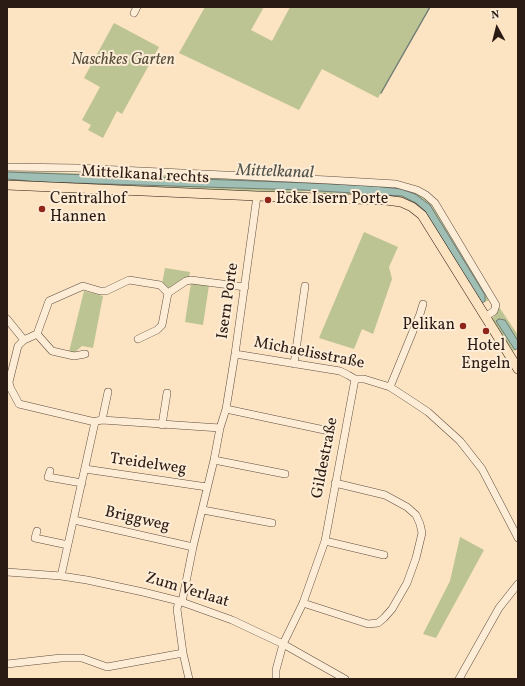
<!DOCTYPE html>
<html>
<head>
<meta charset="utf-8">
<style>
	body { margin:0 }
	#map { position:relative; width:525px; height:686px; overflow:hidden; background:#fce3c1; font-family:Vollkorn,serif }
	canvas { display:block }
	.frame { position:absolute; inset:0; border:8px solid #2a1b14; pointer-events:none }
	.north { position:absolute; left:477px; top:8px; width:40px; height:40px; -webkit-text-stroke:3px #fdedd7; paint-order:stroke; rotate:353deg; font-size:11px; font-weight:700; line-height:16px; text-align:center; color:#2a1b14 }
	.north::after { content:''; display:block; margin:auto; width:14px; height:18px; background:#2a1b14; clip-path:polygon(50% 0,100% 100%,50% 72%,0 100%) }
</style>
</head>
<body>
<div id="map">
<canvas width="525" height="686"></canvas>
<div class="frame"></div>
<div class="north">N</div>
</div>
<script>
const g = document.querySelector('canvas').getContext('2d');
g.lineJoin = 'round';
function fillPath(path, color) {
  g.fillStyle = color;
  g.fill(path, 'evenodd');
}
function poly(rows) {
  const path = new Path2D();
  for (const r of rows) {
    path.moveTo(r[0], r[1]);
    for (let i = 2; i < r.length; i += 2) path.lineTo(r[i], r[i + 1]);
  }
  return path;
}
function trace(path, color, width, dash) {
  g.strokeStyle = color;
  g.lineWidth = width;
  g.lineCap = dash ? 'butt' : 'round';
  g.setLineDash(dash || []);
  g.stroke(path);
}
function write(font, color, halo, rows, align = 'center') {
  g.font = font + ' Vollkorn,serif';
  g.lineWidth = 4;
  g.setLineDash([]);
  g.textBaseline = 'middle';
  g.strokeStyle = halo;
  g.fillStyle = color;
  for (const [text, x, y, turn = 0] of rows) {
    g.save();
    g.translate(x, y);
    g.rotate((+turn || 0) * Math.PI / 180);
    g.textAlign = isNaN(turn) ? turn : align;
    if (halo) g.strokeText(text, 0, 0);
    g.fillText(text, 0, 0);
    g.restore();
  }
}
fillPath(poly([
	[205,7,264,7,251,30,272,41,290,7,430,7,378,98,322,69,299,110,179,53],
	[114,23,159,47,122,114,117,111,103,138,88,130,91,125,82,120,100,87,84,78],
	[7,171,269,180,400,188,416,193,423,197,430,203,436,212,489,300,481,304,419,208,322,194,322,193,308,191,296,192,296,193,7,181],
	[364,232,398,247,389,267,392,279,373,334,362,329,354,349,319,338],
	[165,268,190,272,189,277,184,278,168,289,162,284],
	[191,283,209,285,203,325,185,322],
	[84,291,103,296,93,348,82,346,74,353,69,352],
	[498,307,499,307,518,335,518,348,513,351,491,321,492,318,496,314],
	[460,537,484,550,436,638,423,634,450,581]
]), '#bdc494');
const water = poly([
	[7,172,310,183,374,186,401,189,415,194,430,205,485,295,485,301,482,303,425,211,416,203,402,196,303,190,41,182,7,179,7,172],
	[499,319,505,320,518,341,518,348,515,350,496,321,499,319]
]);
fillPath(water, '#9fbeb4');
trace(water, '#707d74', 1);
trace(poly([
	[381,93,430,7]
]), '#707d74', 1.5);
const minor = poly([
	[134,13,137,7],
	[7,167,77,168,328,180,396,184,417,190,426,195,435,203,496,305,494,311,485,317],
	[7,319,24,340],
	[37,334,52,351,74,356,85,354],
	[138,339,157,330,162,325,168,293,186,281,191,280,245,287],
	[235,354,340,371,348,375,355,379,364,379,390,387,410,400,428,412,460,441,482,469,518,538],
	[294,364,305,286],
	[390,387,420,314,423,304],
	[226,409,329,431],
	[102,420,220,428],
	[97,421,102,420,108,392],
	[162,425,167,393],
	[214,460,285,474],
	[85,469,207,487],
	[50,471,48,477,82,483],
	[203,510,272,523],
	[74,520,193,547],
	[37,531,35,538,68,545],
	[325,541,384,555],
	[7,572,61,576,87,580,143,592,179,601,232,620,283,644,345,679],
	[61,576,95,422,19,404,10,387,9,382,18,346,24,340,37,334,49,301,83,286,100,291,106,291,129,280,160,285,168,293],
	[179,601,177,609,183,653,189,679],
	[182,602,193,547,214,460,220,428,226,409,235,354,257,196],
	[303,603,368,624,378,623,384,618,392,609,407,583,416,558,422,533,420,524,416,515,407,507,385,495,335,483],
	[7,664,61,658,82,658,107,667,183,653],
	[276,679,276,670,283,644,303,603,325,541,355,379],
	[459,679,499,608,518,584]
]);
const major = poly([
	[7,185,257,196,386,200,401,202,412,207,422,215,518,369]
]);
trace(minor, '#5e4d3f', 8);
trace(major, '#2a1b14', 10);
trace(minor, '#fdedd7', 7);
trace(major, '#fce3c1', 9);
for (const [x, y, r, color] of [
	[268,200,4,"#8f2418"],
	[42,209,4,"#8f2418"],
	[463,326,4,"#8f2418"],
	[486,331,4,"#8f2418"]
]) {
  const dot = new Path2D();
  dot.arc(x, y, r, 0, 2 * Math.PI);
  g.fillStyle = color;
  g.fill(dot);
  trace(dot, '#fdedd7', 1.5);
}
write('italic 16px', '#564e3a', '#fdedd7', [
	["Naschkes Garten",123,61]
]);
write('16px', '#2a1b14', '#fdedd7', [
	["Mittelkanal rechts",145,176,3],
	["Isern Porte",229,301,-82],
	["Michaelisstraße",309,354,11],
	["Gildestraße",326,458,-79],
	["Treidelweg",148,465,8],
	["Briggweg",137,520,13],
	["Zum Verlaat",187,591,17]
]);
write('16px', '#2a1b14', '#fdedd7', [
	["Centralhof",50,200],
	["Hannen",50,218],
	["Ecke Isern Porte",276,200],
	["Pelikan",455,326,"right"],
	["Hotel",486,347,"center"],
	["Engeln",486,365,"center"]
], 'left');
write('italic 17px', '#53544c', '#fdedd7', [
	["Mittelkanal",275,173,2]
]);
</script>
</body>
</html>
